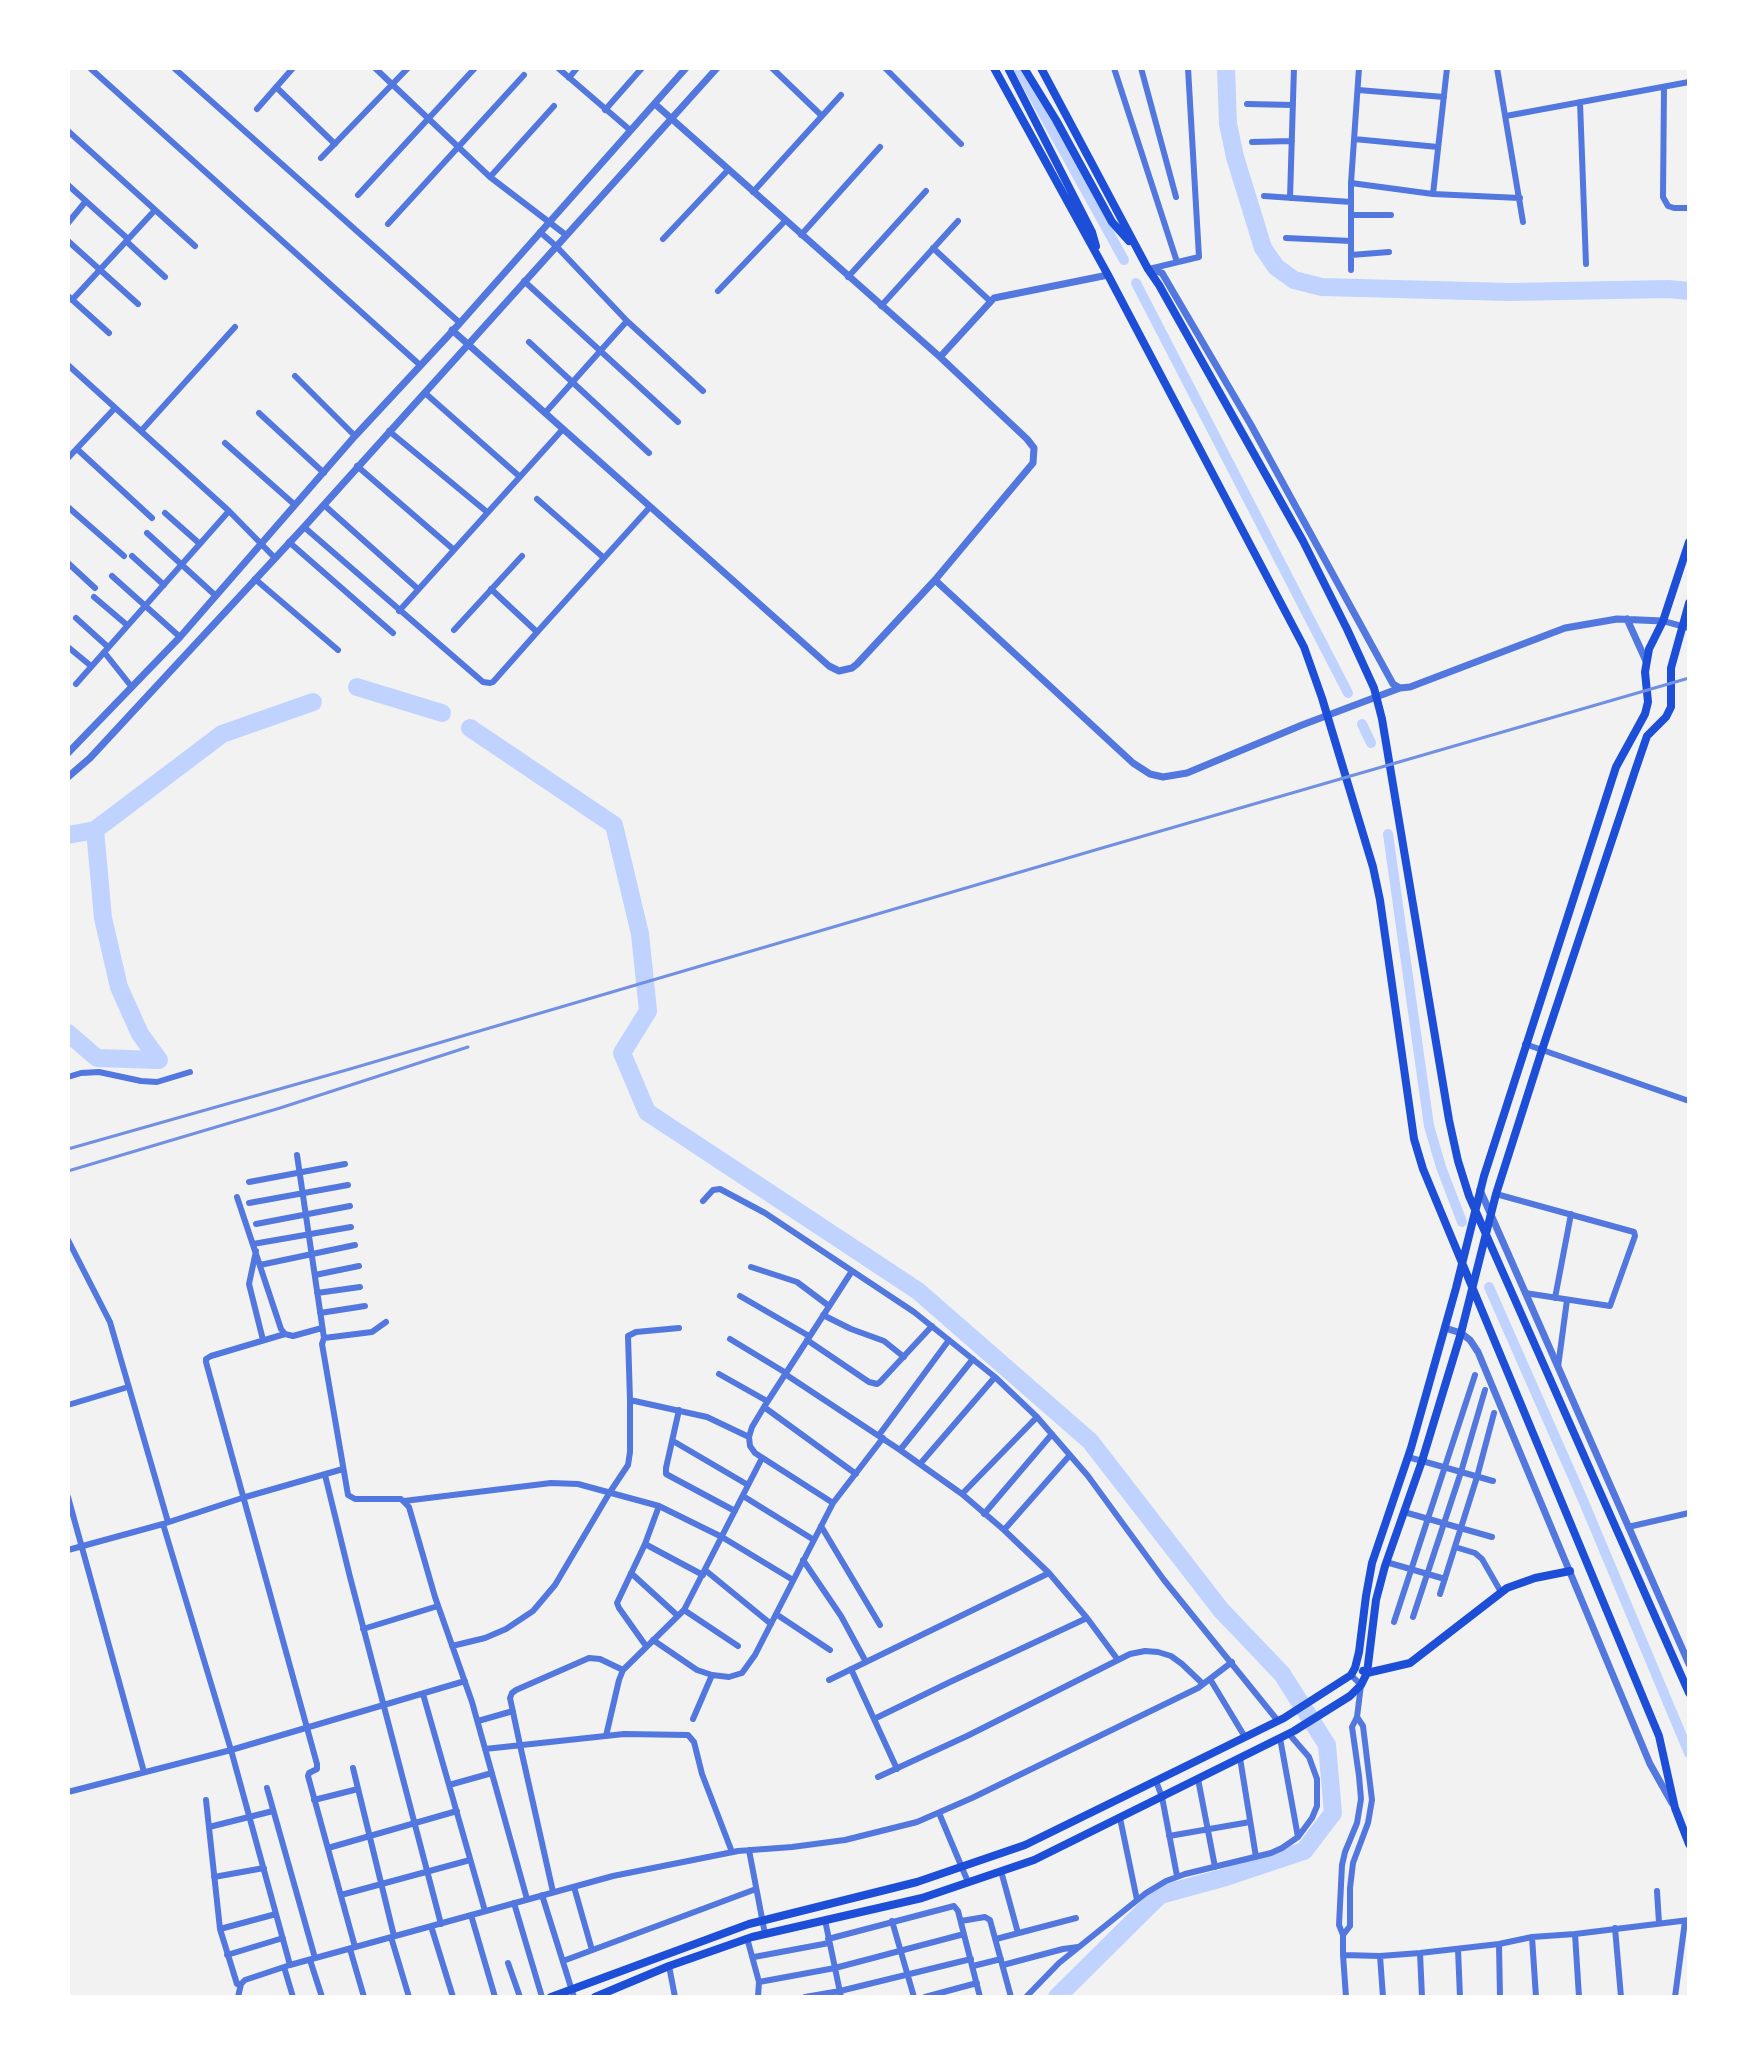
<!DOCTYPE html>
<html>
<head>
<meta charset="utf-8">
<style>
	body { margin:0 }
	#map { position:relative; width:1757px; height:2065px; overflow:hidden; background:#f2f2f2; font-family:"Alegreya Sans",sans-serif }
	canvas { display:block }
	.frame { position:absolute; inset:0; border:70px solid #fff; pointer-events:none }
</style>
</head>
<body>
<div id="map">
<canvas width="1757" height="2065"></canvas>
<div class="frame"></div>
</div>
<script>
const g = document.querySelector('canvas').getContext('2d');
g.lineJoin = 'round';
function poly(rows) {
  const path = new Path2D();
  for (const r of rows) {
    path.moveTo(r[0], r[1]);
    for (let i = 2; i < r.length; i += 2) path.lineTo(r[i], r[i + 1]);
  }
  return path;
}
function trace(path, color, width, dash) {
  g.strokeStyle = color;
  g.lineWidth = width;
  g.lineCap = dash ? 'butt' : 'round';
  g.setLineDash(dash || []);
  g.stroke(path);
}
trace(poly([
	[1018,68,1124,260],
	[1136,283,1348,693],
	[1362,724,1371,743],
	[1388,834,1429,1126,1441,1167,1462,1222],
	[1489,1287,1583,1500,1689,1753]
]), '#bfd3fe', 10);
trace(poly([
	[1226,68,1228,124,1235,157,1263,248,1276,267,1294,280,1322,287,1509,292,1668,289,1689,291],
	[357,687,442,713],
	[470,728,614,825,640,934,648,1011,622,1053,647,1112,918,1291,1090,1441,1221,1610,1282,1674,1327,1745,1333,1813,1304,1851,1226,1877,1160,1895,1057,1997],
	[68,835,95,830],
	[68,1033,97,1058,159,1060,140,1034,119,987,103,918,95,830,222,734,313,702]
]), '#bfd3fe', 18);
trace(poly([
	[90,68,420,365],
	[174,68,460,323],
	[375,68,490,177,566,235],
	[558,68,630,130],
	[772,68,822,116],
	[885,68,961,144],
	[1114,68,1177,262],
	[1141,68,1176,197],
	[1497,68,1523,222],
	[569,78,577,68],
	[276,87,335,144],
	[1664,87,1663,197,1668,206,1674,208,1689,208],
	[1358,90,1444,97],
	[1580,102,1586,264],
	[1247,104,1293,105],
	[257,109,293,68],
	[605,110,642,68],
	[1506,116,1689,82],
	[68,131,195,246],
	[1354,139,1438,147],
	[1252,142,1292,141],
	[321,158,408,68],
	[490,177,554,106],
	[1351,183,1433,194,1520,198],
	[68,185,128,239],
	[753,192,841,95],
	[1433,194,1447,68],
	[358,195,475,68],
	[1264,196,1351,202],
	[1290,198,1294,68],
	[1351,215,1391,215],
	[68,223,86,201],
	[388,224,524,75],
	[540,232,556,246,627,321,703,391],
	[801,235,880,147],
	[1286,238,1351,241],
	[663,239,728,170],
	[68,241,138,304],
	[126,241,165,277],
	[933,248,990,301],
	[1351,255,1389,252],
	[1149,269,1199,257,1188,68],
	[1351,270,1351,183,1359,68],
	[848,277,926,191],
	[524,281,678,422],
	[718,291,785,221],
	[68,296,109,333],
	[72,300,155,210],
	[881,306,958,221],
	[529,342,649,453],
	[68,365,229,511,275,558],
	[295,376,355,436],
	[425,393,519,476],
	[259,413,324,473],
	[545,413,627,321],
	[141,431,235,327],
	[389,431,487,512],
	[225,443,295,505],
	[77,449,152,518],
	[68,458,115,408],
	[357,466,453,549],
	[537,499,604,558],
	[324,505,418,589],
	[68,507,124,556],
	[165,513,200,544],
	[304,527,483,682,490,683,493,682,539,630,650,507],
	[147,533,216,596],
	[289,542,393,633],
	[132,556,164,585],
	[68,563,95,588],
	[112,576,180,637],
	[255,579,338,650],
	[491,589,537,632],
	[94,597,127,625],
	[399,611,563,429],
	[76,618,108,647],
	[1663,621,1689,628],
	[454,630,522,556],
	[68,647,91,666],
	[104,652,131,686],
	[76,684,229,511],
	[1525,1044,1689,1101],
	[68,1077,81,1073,99,1072,141,1081,157,1082,190,1072],
	[297,1155,324,1338,322,1344,348,1495,355,1499,401,1499,409,1507,435,1597,472,1702,527,1899],
	[249,1182,345,1164],
	[1496,1194,1634,1232,1635,1236,1610,1306,1525,1293],
	[237,1197,281,1329,285,1334,293,1336,322,1328],
	[703,1201,713,1190,720,1189,765,1213,914,1312,995,1377,1037,1417,1088,1476,1164,1580,1278,1721],
	[249,1203,348,1185],
	[256,1224,350,1206],
	[68,1240,110,1322,168,1522],
	[253,1244,351,1227],
	[256,1251,249,1284,263,1340],
	[260,1265,355,1245],
	[751,1267,797,1282,829,1306],
	[315,1275,359,1266],
	[317,1293,360,1287],
	[740,1296,809,1336],
	[1555,1298,1571,1214],
	[320,1313,365,1306],
	[823,1315,851,1329,884,1341,904,1357],
	[285,1334,211,1356,206,1359,206,1362,317,1764,317,1769,309,1773,308,1776,355,1947],
	[324,1338,372,1332,386,1322],
	[730,1339,786,1373],
	[807,1340,869,1382,877,1384,880,1382,932,1326],
	[1558,1367,1567,1300],
	[719,1374,767,1401],
	[785,1374,900,1450,962,1494,1004,1530,1049,1573,1087,1618,1118,1660],
	[630,1400,707,1417,749,1437],
	[68,1405,128,1387],
	[764,1407,856,1474],
	[679,1410,666,1468,666,1474,735,1511],
	[879,1435,949,1340],
	[673,1441,748,1485],
	[900,1450,973,1359],
	[1408,1457,1493,1481],
	[920,1464,995,1377],
	[325,1475,350,1577,441,1924],
	[962,1494,1037,1417],
	[743,1496,814,1540],
	[68,1497,144,1772],
	[404,1501,551,1483,578,1484,659,1506,722,1537,793,1580],
	[833,1503,755,1453,750,1446,749,1437,752,1427,764,1407,852,1271],
	[1404,1512,1492,1537],
	[984,1514,1052,1434],
	[163,1524,231,1750,290,1965],
	[821,1526,880,1625],
	[1628,1527,1689,1513],
	[1004,1530,1070,1455],
	[645,1544,703,1575],
	[1455,1547,1475,1553,1482,1559,1501,1592],
	[68,1550,163,1524,242,1498,343,1469],
	[803,1560,841,1616,866,1662],
	[1386,1562,1445,1579],
	[705,1570,771,1624],
	[631,1573,678,1616],
	[1440,1594,1477,1477,1494,1413],
	[684,1610,738,1646],
	[776,1614,830,1650],
	[1413,1617,1461,1472,1485,1390],
	[1394,1622,1475,1375],
	[363,1629,438,1606],
	[653,1640,697,1670,712,1675,729,1677,742,1673,755,1655,833,1503,883,1438],
	[452,1646,485,1638,506,1629,533,1611,555,1585,610,1492,628,1465,630,1452,630,1400,628,1336,636,1332,679,1328],
	[646,1646,619,1608,617,1603,645,1544,659,1506],
	[851,1669,897,1769],
	[1210,1679,1245,1737],
	[829,1680,1049,1573],
	[423,1694,485,1911],
	[693,1719,712,1675],
	[874,1719,950,1682,1087,1618],
	[478,1721,513,1711],
	[606,1736,619,1680,623,1670,684,1610,762,1458],
	[1280,1738,1298,1837],
	[485,1749,624,1734,688,1735,694,1742,702,1774,732,1852],
	[1240,1758,1256,1857],
	[353,1768,394,1936],
	[878,1777,967,1736,1130,1654,1145,1651,1158,1652,1171,1656,1182,1664,1203,1684],
	[1198,1779,1215,1867],
	[1156,1781,1162,1797,1177,1876],
	[449,1785,492,1773],
	[267,1788,315,1958],
	[68,1792,231,1750,465,1681],
	[206,1800,220,1929,237,1984,241,1984],
	[314,1800,358,1789],
	[939,1813,968,1882],
	[1120,1818,1137,1900],
	[209,1827,273,1811],
	[1169,1836,1250,1822],
	[328,1848,457,1811],
	[749,1850,765,1934],
	[1001,1871,1018,1933],
	[214,1877,264,1868],
	[574,1887,592,1950],
	[1657,1891,1659,1923],
	[553,1892,520,1745,510,1698,512,1693,516,1690,589,1658,600,1659,623,1670],
	[341,1895,470,1860],
	[542,1895,574,1997],
	[514,1903,542,1997],
	[471,1915,495,1997],
	[825,1920,841,1997],
	[892,1921,914,1997],
	[961,1921,985,1917,990,1920,1011,1997],
	[431,1926,453,1997],
	[1615,1928,1621,1997],
	[220,1929,276,1914],
	[1575,1934,1579,1997],
	[1343,1935,1350,1926,1350,1888,1353,1863,1368,1823,1372,1800,1363,1726,1357,1717],
	[391,1937,409,1997],
	[1532,1937,1536,1997],
	[747,1938,759,1982,758,1997],
	[828,1939,954,1906,958,1911,980,1997],
	[996,1939,1076,1918],
	[1499,1944,1500,1997],
	[350,1949,364,1997],
	[1458,1949,1460,1997],
	[1420,1953,1422,1997],
	[227,1955,283,1938],
	[1343,1955,1343,1935,1339,1925,1342,1865,1345,1852,1357,1823,1361,1799,1359,1776,1352,1727,1357,1717,1361,1685,1351,1675],
	[1380,1956,1383,1997],
	[754,1957,829,1943],
	[310,1960,322,1997],
	[563,1961,756,1889],
	[508,1963,520,1997],
	[1003,1965,1063,1949,1078,1947],
	[669,1966,675,1997],
	[973,1966,1001,1959],
	[284,1967,293,1997],
	[759,1982,835,1968,964,1934],
	[238,1997,241,1984,245,1980,290,1965,613,1876,738,1851,792,1847,845,1840,917,1822,972,1798,1198,1688,1232,1662],
	[805,1997,840,1991,971,1959],
	[925,1997,977,1983],
	[1026,1997,1059,1963,1146,1893,1166,1881,1185,1874,1271,1853,1282,1848,1298,1837,1312,1818,1317,1806,1317,1779,1309,1757,1289,1734],
	[1346,1997,1343,1955,1380,1956,1420,1953,1499,1944,1532,1937,1575,1934,1689,1920],
	[1675,1997,1685,1921]
]), '#5277de', 6);
trace(poly([
	[655,104,940,357,994,298,1108,275],
	[1148,269,1162,273,1251,425,1393,684,1400,688,1410,687,1565,628,1617,619,1663,621],
	[452,330,829,666,839,671,852,668,857,664,935,580,1033,463,1034,448,1027,439,940,357],
	[935,580,1133,763,1150,774,1163,777,1187,773,1302,725,1400,688],
	[1627,619,1646,661],
	[68,753,180,637,355,436,460,323,686,68],
	[68,777,90,758,304,527,717,68],
	[1480,1190,1689,1664],
	[1445,1328,1461,1333,1470,1340,1478,1352,1650,1764,1672,1803]
]), '#5277de', 7);
trace(poly([
	[994,68,1108,275,1304,647,1322,698,1373,867,1380,900,1414,1139,1423,1169,1659,1736,1675,1808,1689,1844],
	[1008,68,1092,232,1096,246],
	[1024,68,1056,120,1112,222,1129,241],
	[1041,68,1148,269,1159,285,1303,541,1347,629,1374,688,1382,719,1449,1120,1458,1161,1469,1196,1689,1693],
	[1363,1671,1367,1673,1410,1663,1507,1588,1535,1578,1570,1571],
	[551,1997,749,1924,917,1882,1025,1845,1284,1718,1351,1675,1355,1668,1359,1652,1366,1596,1372,1563,1411,1448,1456,1288,1484,1176,1616,767,1645,714,1648,702,1645,672,1649,649,1663,621,1689,542],
	[595,1997,669,1966,752,1937,922,1898,1034,1860,1294,1731,1350,1696,1361,1685,1367,1673,1376,1600,1385,1566,1422,1461,1461,1333,1496,1194,1542,1050,1635,771,1647,736,1666,717,1671,707,1671,668,1689,603]
]), '#1d4ed8', 8);
trace(poly([
	[68,1149,350,1069,1102,848,1689,678],
	[68,1171,280,1108,468,1047]
]), '#7290e2', 3);
</script>
</body>
</html>
